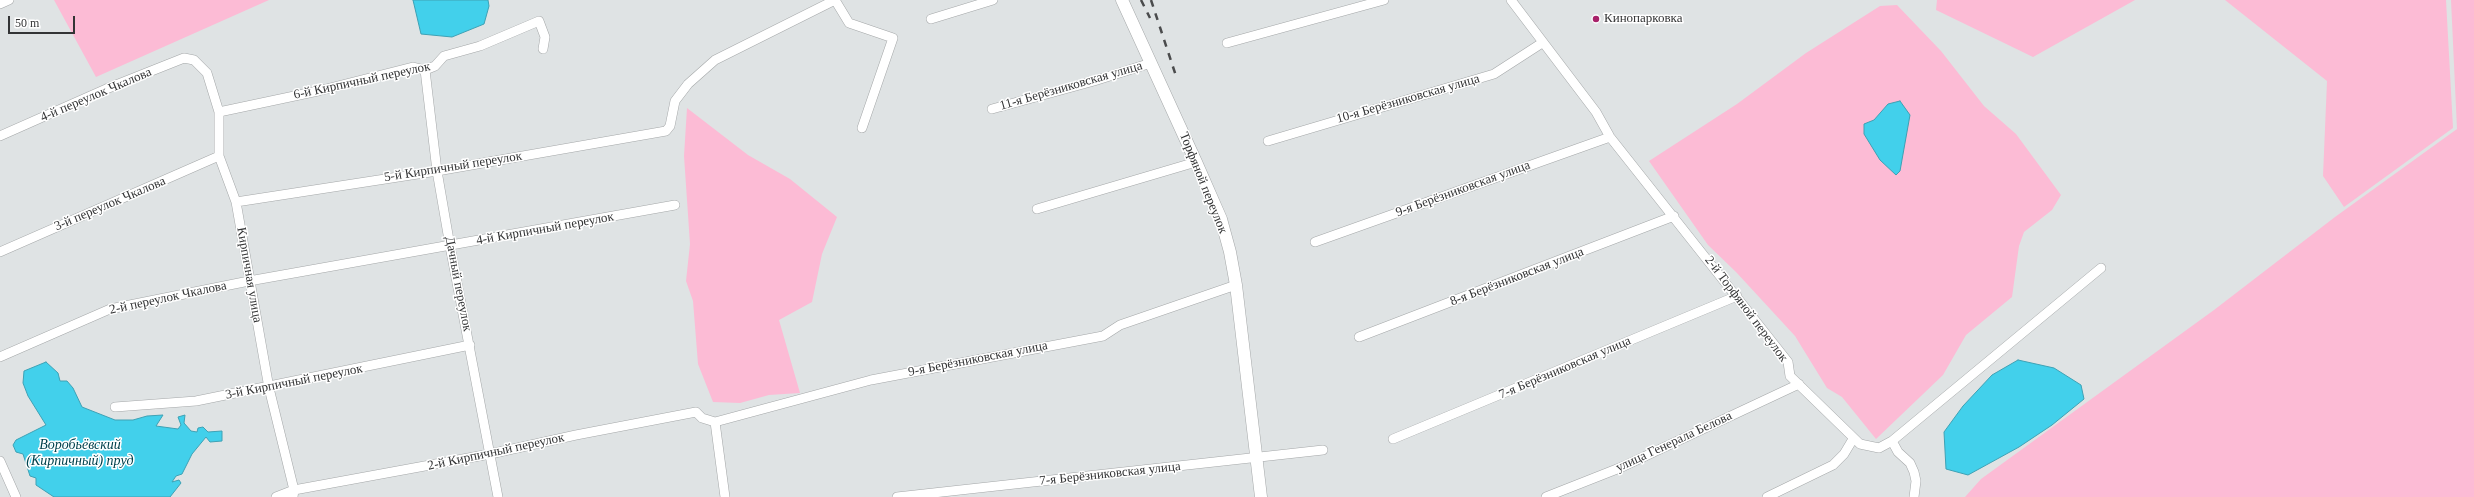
<!DOCTYPE html>
<html>
<head>
<meta charset="utf-8">
<style>
	body { margin:0 }
	#map { position:relative; width:2474px; height:497px; overflow:hidden; background:#dfe3e4; font-family:Georgia,serif }
	canvas { display:block }
	.scale { position:absolute; left:8px; top:16px; width:67px; height:18px; box-sizing:border-box; border:2px solid #333435; border-top:0; padding-left:5px; font-size:12px; line-height:14px; white-space:nowrap; color:#333435; -webkit-text-stroke:3px #fff; paint-order:stroke }
</style>
</head>
<body>
<div id="map">
<canvas width="2474" height="497"></canvas>
<div class="scale">50 m</div>
</div>
<script>
const g = document.querySelector('canvas').getContext('2d');
g.lineJoin = 'round';
function fillPath(path, color) {
  g.fillStyle = color;
  g.fill(path, 'evenodd');
}
function poly(rows) {
  const path = new Path2D();
  for (const r of rows) {
    path.moveTo(r[0], r[1]);
    for (let i = 2; i < r.length; i += 2) path.lineTo(r[i], r[i + 1]);
  }
  return path;
}
function trace(path, color, width, dash) {
  g.strokeStyle = color;
  g.lineWidth = width;
  g.lineCap = dash ? 'butt' : 'round';
  g.setLineDash(dash || []);
  g.stroke(path);
}
function write(font, color, halo, rows, align = 'center') {
  g.font = font + ' Georgia,serif';
  g.lineWidth = 3;
  g.setLineDash([]);
  g.textBaseline = 'middle';
  g.strokeStyle = halo;
  g.fillStyle = color;
  for (const [text, x, y, turn = 0] of rows) {
    g.save();
    g.translate(x, y);
    g.rotate((+turn || 0) * Math.PI / 180);
    g.textAlign = isNaN(turn) ? turn : align;
    if (halo) g.strokeText(text, 0, 0);
    g.fillText(text, 0, 0);
    g.restore();
  }
}
fillPath(poly([
	[54,0,269,0,96,77],
	[1937,0,2135,0,2033,57,1936,10],
	[2225,0,2446,0,2453,128,2344,207,2323,176,2327,81],
	[2451,0,2474,0,2474,497,1965,497,1981,479,2214,310,2335,217,2457,129],
	[1897,5,1941,51,1984,106,2016,134,2061,195,2052,210,2024,232,2019,246,2012,297,1966,335,1943,375,1876,439,1842,397,1827,388,1795,336,1736,272,1708,245,1649,161,1737,104,1806,53,1880,6],
	[687,108,748,155,790,179,837,217,822,254,812,302,779,320,800,393,769,395,740,403,713,402,698,364,693,301,686,281,690,244,684,156]
]), '#fcbbd5');
const water = poly([
	[413,0,488,0,489,6,484,24,452,37,421,34,413,0],
	[1900,101,1910,115,1900,171,1896,175,1880,160,1864,134,1864,124,1874,120,1888,104,1900,101],
	[2018,360,2054,368,2081,385,2084,399,2052,425,2019,447,1968,475,1946,469,1944,432,1963,406,1992,375,2018,360],
	[46,362,58,373,60,381,67,381,73,388,82,407,115,420,133,420,147,416,163,415,156,426,178,429,181,425,178,417,185,415,184,423,191,431,197,432,198,428,203,427,208,432,222,431,222,441,210,442,206,437,192,454,182,474,176,476,172,482,179,480,181,483,170,497,54,497,36,485,36,478,30,476,23,454,16,452,13,445,16,440,46,425,28,396,23,383,24,371,46,362]
]);
fillPath(water, '#42d0eb');
trace(water, '#3ea1b4', 1);
const street = poly([
	[835,0,849,23,893,38,862,128],
	[1511,0,1596,112,1610,137,1788,362,1790,376,1860,444,1879,448,1892,441,2101,268],
	[0,4,9,0],
	[931,19,993,0],
	[1227,43,1384,0],
	[425,70,437,171,450,246,498,497],
	[992,109,1094,81,1151,63],
	[219,112,318,91,413,67,425,70,435,66,444,56,480,46,539,21,545,37,543,49],
	[0,136,106,89,184,58,194,60,207,73,219,112,219,156,236,202,269,388,294,490,293,497],
	[1268,141,1494,74,1542,43],
	[236,202,437,171,666,131,670,126,675,101,688,84,715,60,835,0],
	[1037,209,1196,162],
	[1315,242,1610,137],
	[0,252,219,156],
	[1359,337,1674,216],
	[0,357,110,309,249,281,675,205],
	[115,407,196,401,470,345],
	[715,422,871,380,1103,336,1120,325,1236,285],
	[715,422,725,497],
	[1393,439,1737,296],
	[1892,441,1898,452,1910,463,1914,472,1916,481,1914,497],
	[0,461,16,497],
	[276,497,294,490,490,454,576,435,696,412,702,418,715,422],
	[897,497,1323,450],
	[1546,497,1622,467,1799,384],
	[1767,497,1833,465,1844,454,1853,439]
]);
const secondary = poly([
	[1122,0,1196,162,1221,219,1230,252,1236,285,1261,497]
]);
trace(street, '#a4a7a8', 10);
trace(secondary, '#a4a7a8', 13);
trace(street, '#fff', 9);
trace(secondary, '#fff', 12);
trace(poly([
	[1141,0,1150,18],
	[1151,0,1176,76]
]), '#4a4b4c', 2.5, [7, 7]);
for (const [x, y, r, color] of [
	[1596,19,4,"#a8226a"]
]) {
  const dot = new Path2D();
  dot.arc(x, y, r, 0, 2 * Math.PI);
  g.fillStyle = color;
  g.fill(dot);
  trace(dot, '#fff', 1.5);
}
write('13px', '#333435', '#fff', [
	["Кинопарковка",1604,19]
], 'left');
write('13px', '#333435', '#fff', [
	["6-й Кирпичный переулок",362,81,-12],
	["11-я Берёзниковская улица",1071,86,-16],
	["4-й переулок Чкалова",96,95,-23],
	["10-я Берёзниковская улица",1408,99,-16],
	["5-й Кирпичный переулок",453,167,-9],
	["Торфяной переулок",1203,183,68],
	["9-я Берёзниковская улица",1463,189,-20],
	["3-й переулок Чкалова",110,204,-23],
	["4-й Кирпичный переулок",545,229,-10],
	["Кирпичная улица",249,275,80],
	["8-я Берёзниковская улица",1517,277,-21],
	["Дачный переулок",458,284,79],
	["2-й переулок Чкалова",168,298,-12],
	["2-й Торфяной переулок",1746,309,53],
	["9-я Берёзниковская улица",978,359,-11],
	["7-я Берёзниковская улица",1565,368,-23],
	["3-й Кирпичный переулок",294,382,-11],
	["улица Генерала Белова",1674,442,-25],
	["2-й Кирпичный переулок",496,452,-12],
	["7-я Берёзниковская улица",1110,474,-6]
]);
write('italic 14px', '#00414c', '#fff', [
	["Воробьёвский",80,445],
	["(Кирпичный) пруд",80,461]
]);
</script>
</body>
</html>
